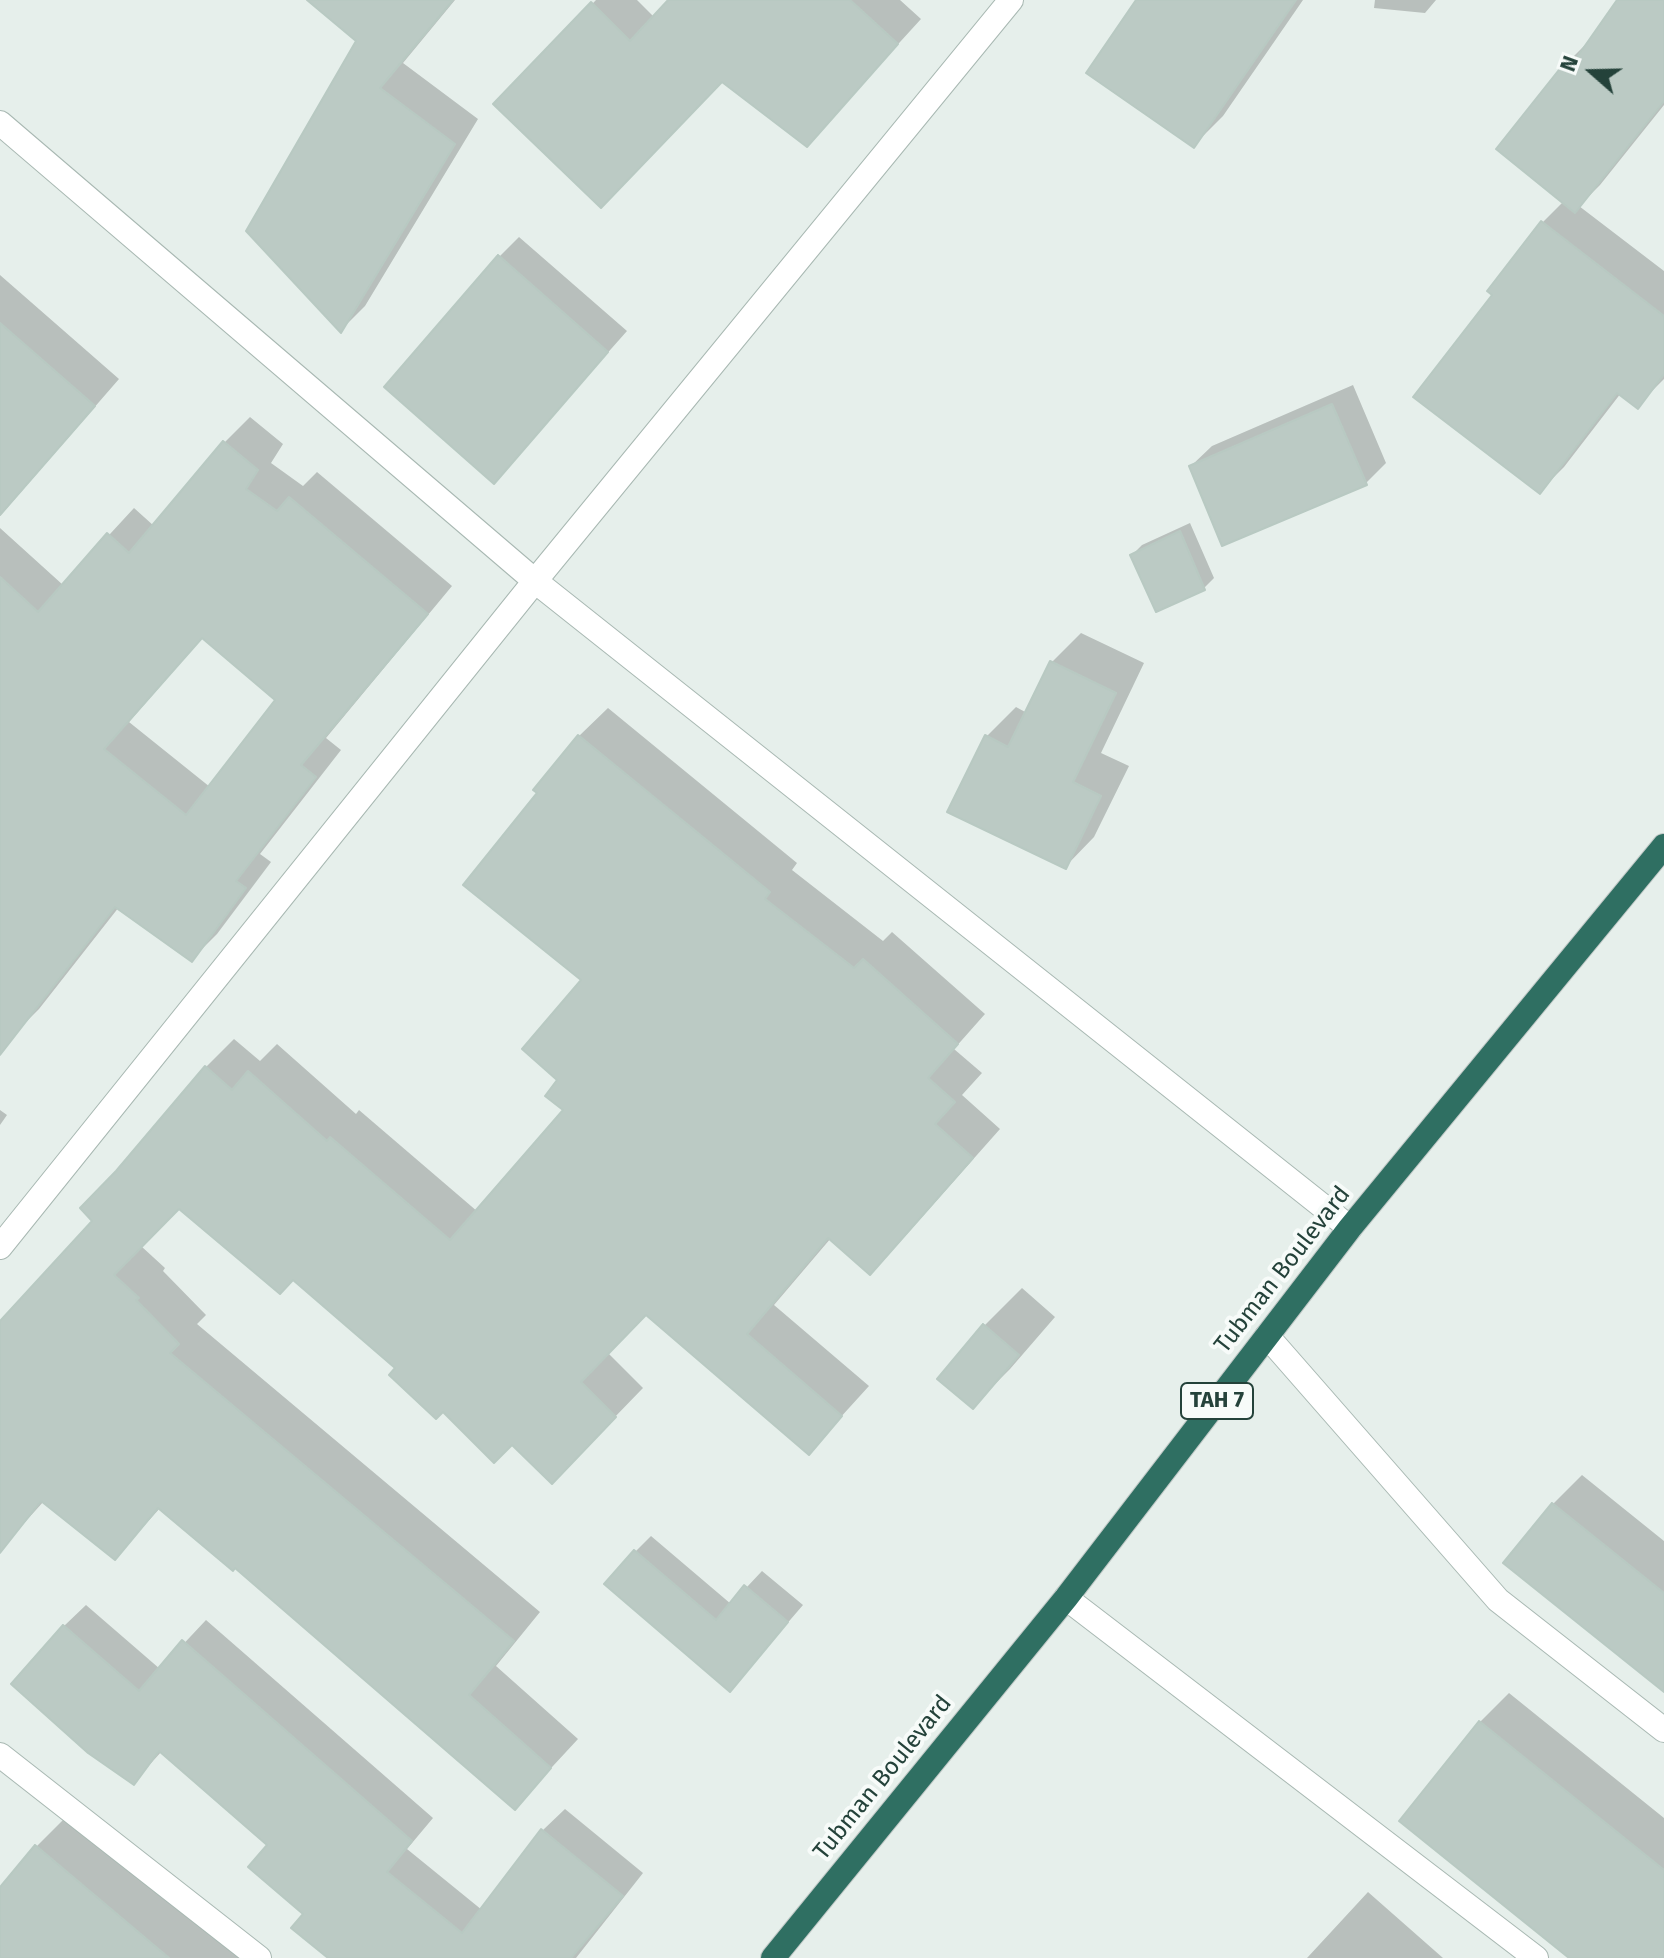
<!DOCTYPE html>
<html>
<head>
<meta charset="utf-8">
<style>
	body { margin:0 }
	#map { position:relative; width:1664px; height:1958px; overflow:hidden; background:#e6efeb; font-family:"Fira Sans",sans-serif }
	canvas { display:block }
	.north { position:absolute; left:1552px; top:32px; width:80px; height:80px; -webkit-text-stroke:6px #f7fbf9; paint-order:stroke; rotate:290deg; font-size:22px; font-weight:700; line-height:32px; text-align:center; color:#24423a }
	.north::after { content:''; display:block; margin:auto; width:28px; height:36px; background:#24423a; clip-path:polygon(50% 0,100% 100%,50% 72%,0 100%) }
</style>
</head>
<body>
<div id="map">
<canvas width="1664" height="1958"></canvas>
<div class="north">N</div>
</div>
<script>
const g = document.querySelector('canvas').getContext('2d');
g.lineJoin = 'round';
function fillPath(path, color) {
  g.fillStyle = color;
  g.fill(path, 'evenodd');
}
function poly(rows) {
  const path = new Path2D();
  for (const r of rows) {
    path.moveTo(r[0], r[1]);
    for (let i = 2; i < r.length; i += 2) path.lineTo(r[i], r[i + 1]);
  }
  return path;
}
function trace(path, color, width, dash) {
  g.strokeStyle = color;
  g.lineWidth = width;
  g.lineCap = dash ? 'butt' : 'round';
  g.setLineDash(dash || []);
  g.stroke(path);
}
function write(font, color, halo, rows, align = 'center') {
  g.font = font + ' "Fira Sans",sans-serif';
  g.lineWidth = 8;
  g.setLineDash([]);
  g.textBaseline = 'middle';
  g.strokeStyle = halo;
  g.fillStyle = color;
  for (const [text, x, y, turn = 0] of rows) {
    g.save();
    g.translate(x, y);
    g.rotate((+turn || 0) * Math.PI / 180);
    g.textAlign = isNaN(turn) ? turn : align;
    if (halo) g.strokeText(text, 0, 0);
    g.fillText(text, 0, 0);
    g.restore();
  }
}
fillPath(poly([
	[310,0,455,0,403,63,478,119,365,306,341,330,359,40],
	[596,0,637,0,654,17,671,0,900,0,921,19,807,144,723,80,496,104],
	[1138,0,1303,0,1223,116,1194,145],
	[1375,0,1436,0,1425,13,1374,8],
	[1619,0,1664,0,1664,105,1600,185,1579,206,1664,271,1664,379,1637,406,1621,393,1564,467,1539,492,1495,295,1490,291,1543,222,1564,201,1563,67,1588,42],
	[519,237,627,331,494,481,499,257],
	[0,275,119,379,0,516],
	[1353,385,1386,463,1366,483,1191,466,1212,446],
	[250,417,283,444,271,463,303,486,317,472,452,586,326,738,341,750,260,854,271,862,217,934,191,960,119,907,39,1009,13,1035,0,1025,0,528,63,585,134,508,154,526,224,443],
	[203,637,278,700,210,787,129,722],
	[1190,523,1214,578,1204,588,1157,609,1132,555,1142,545],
	[1081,633,1144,663,1101,753,1129,766,1094,837,1065,867,986,737,1016,707,1027,713,1051,663],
	[608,708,797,863,792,870,883,941,892,932,985,1014,954,1049,982,1073,962,1095,1000,1129,898,1244,870,1272,831,1238,774,1305,869,1386,809,1452,647,1313,608,1353,643,1388,580,1453,512,1443,398,1368,294,1278,179,1206,141,1246,165,1268,163,1271,206,1315,197,1324,540,1612,496,1666,578,1739,515,1807,235,1566,161,1507,115,1558,44,1501,8,1541,0,1535,0,1324,95,1220,118,1172,206,1067,234,1039,260,1061,277,1044,356,1114,359,1110,478,1212,566,1110,560,1080,584,980,540,793,579,736],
	[0,1110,7,1115,0,1125],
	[1022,1288,1055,1317,1010,1369,973,1406,940,1379,985,1325],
	[1582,1475,1664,1541,1664,1689,1553,1504],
	[651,1536,731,1604,762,1571,803,1605,730,1690,635,1552],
	[86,1605,160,1669,206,1620,433,1818,407,1849,482,1910,543,1830,565,1809,643,1873,576,1958,331,1958,305,1914,270,1845,162,1751,134,1782,64,1626],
	[1509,1693,1664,1818,1664,1958,1572,1958,1480,1722],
	[69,1814,241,1958,0,1958,0,1891,36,1847],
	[1368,1892,1443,1958,1307,1958]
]), '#0003');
const building = poly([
	[307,0,453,0,380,88,455,144,341,333,246,231,356,41,307,0],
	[668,0,850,0,898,44,807,147,722,82,601,208,493,104,591,2,630,41,668,0],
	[1136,0,1296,0,1194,148,1086,73,1136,0],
	[1617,0,1664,0,1664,101,1575,213,1496,149,1562,66,1568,70,1617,0],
	[1541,221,1664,316,1664,374,1638,409,1617,393,1540,494,1413,397,1492,295,1487,291,1541,221],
	[498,255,608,352,494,484,384,387,498,255],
	[0,323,95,406,0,515,0,323],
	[1332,404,1367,485,1222,546,1189,466,1332,404],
	[223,441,258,470,246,489,277,511,289,497,428,614,301,765,316,777,236,881,246,888,192,962,115,907,0,1055,0,577,38,612,107,533,129,553,223,441],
	[202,638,275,700,186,815,104,749,202,638],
	[1180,531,1205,590,1156,612,1130,555,1180,531],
	[1050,661,1116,693,1073,782,1101,796,1066,869,947,812,985,735,1008,747,1050,661],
	[578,735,770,892,765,899,854,968,863,959,958,1044,928,1078,955,1102,935,1124,973,1158,870,1275,828,1238,747,1334,842,1416,809,1455,646,1315,581,1382,616,1417,552,1484,512,1445,494,1463,443,1412,436,1419,389,1375,395,1368,293,1280,280,1294,179,1209,114,1275,139,1298,136,1300,179,1344,170,1353,514,1641,469,1695,551,1768,515,1810,235,1568,233,1571,158,1508,115,1560,41,1501,0,1553,0,1321,92,1221,80,1208,116,1171,205,1066,232,1090,248,1071,327,1141,330,1137,450,1240,563,1110,545,1096,557,1080,522,1049,581,980,463,885,537,793,533,790,578,735],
	[983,1324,1019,1355,973,1409,937,1379,983,1324],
	[1552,1503,1664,1593,1664,1692,1503,1563,1552,1503],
	[634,1550,716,1620,744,1585,788,1622,730,1692,604,1584,634,1550],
	[63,1625,139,1691,182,1640,412,1841,387,1872,462,1933,541,1829,623,1896,571,1958,328,1958,291,1928,303,1914,248,1867,267,1845,159,1751,134,1785,88,1753,11,1684,63,1625],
	[1479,1721,1664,1870,1664,1958,1569,1958,1399,1821,1479,1721],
	[35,1845,169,1958,0,1958,0,1887,35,1845]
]);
fillPath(building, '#bbcac4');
trace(building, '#b8c9c2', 2);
const street = poly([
	[0,123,535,581,1350,1228],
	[0,1247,535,581,1011,0],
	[1267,1336,1498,1600,1664,1730],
	[1066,1598,1536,1958],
	[0,1755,259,1958]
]);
const highway = poly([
	[773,1958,1066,1598,1350,1228,1664,846]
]);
trace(street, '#a8b8b2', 26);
trace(highway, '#c2cac8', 26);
trace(street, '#fff', 24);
trace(highway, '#2f6f62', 24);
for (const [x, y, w] of [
	[1217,1401,72]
]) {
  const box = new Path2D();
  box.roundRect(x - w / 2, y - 18, w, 36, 6);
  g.fillStyle = '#f7fbf9';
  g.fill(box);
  trace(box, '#24423a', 2);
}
write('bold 22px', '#24423a', null, [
	["TAH 7",1217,1401]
]);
write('24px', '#24423a', '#f7fbf9', [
	["Tubman Boulevard",1283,1270,-52],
	["Tubman Boulevard",883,1778,-51]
]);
</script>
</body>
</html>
